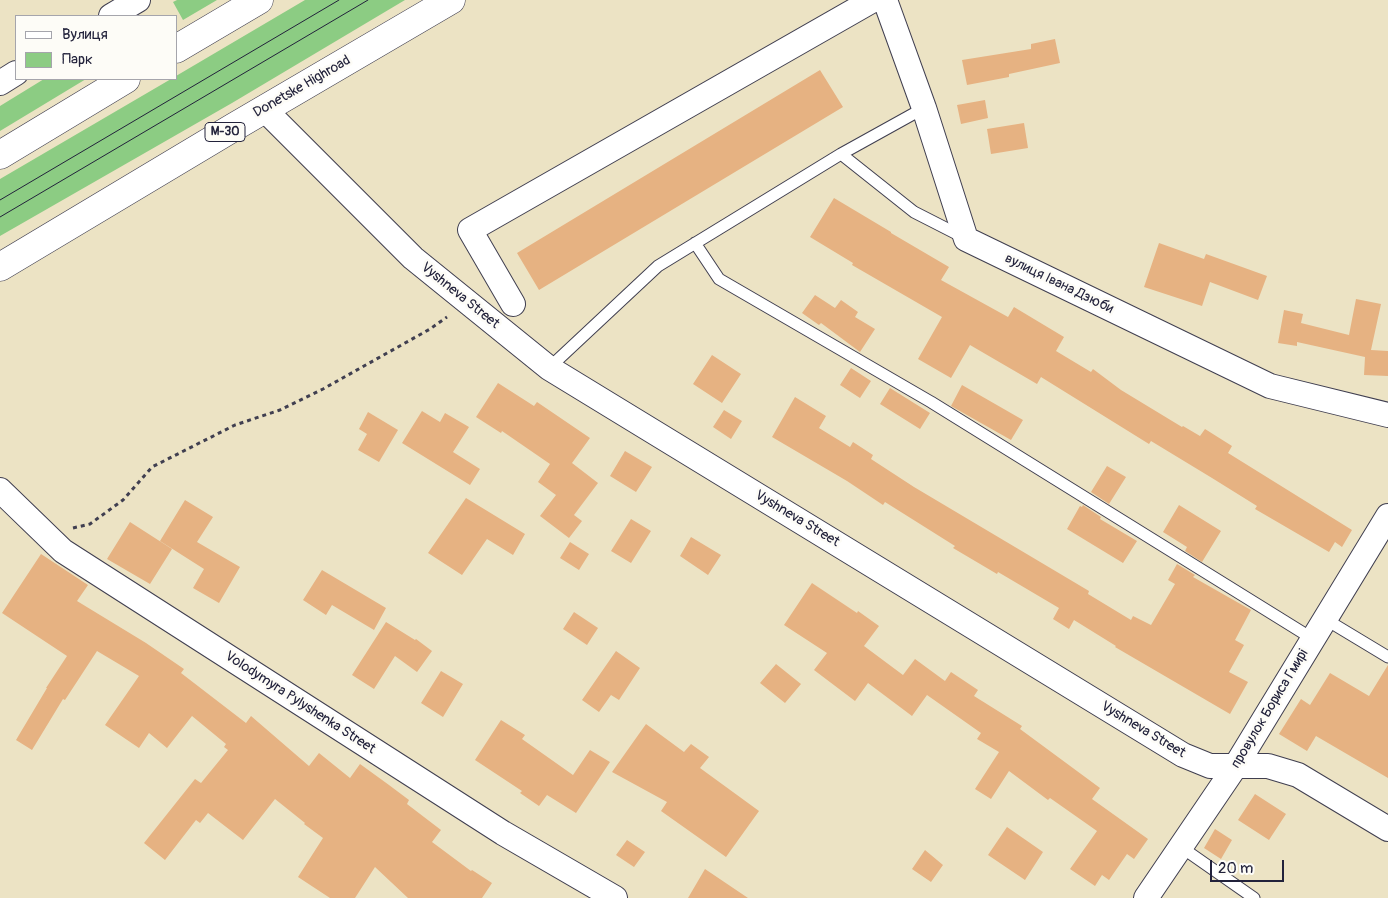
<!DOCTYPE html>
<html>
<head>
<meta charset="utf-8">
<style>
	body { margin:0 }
	#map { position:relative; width:1388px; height:898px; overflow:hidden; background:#ece3c4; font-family:Pangolin,sans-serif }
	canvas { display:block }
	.legend { position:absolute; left:15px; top:15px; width:162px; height:65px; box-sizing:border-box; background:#fdfcf7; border:1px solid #a5a5ac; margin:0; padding:6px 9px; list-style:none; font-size:15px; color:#22223b }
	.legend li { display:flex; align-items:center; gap:10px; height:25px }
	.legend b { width:25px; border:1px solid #a5a5ac }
	.scale { position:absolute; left:1210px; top:860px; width:74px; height:22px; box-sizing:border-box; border:2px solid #22223b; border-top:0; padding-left:6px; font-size:15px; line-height:18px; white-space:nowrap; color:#22223b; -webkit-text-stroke:4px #fdfcf7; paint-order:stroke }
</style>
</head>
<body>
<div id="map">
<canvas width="1388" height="898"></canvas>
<ul class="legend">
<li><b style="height:6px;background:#fff"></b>Вулиця</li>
<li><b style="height:14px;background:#8ccc83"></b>Парк</li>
</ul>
<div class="scale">20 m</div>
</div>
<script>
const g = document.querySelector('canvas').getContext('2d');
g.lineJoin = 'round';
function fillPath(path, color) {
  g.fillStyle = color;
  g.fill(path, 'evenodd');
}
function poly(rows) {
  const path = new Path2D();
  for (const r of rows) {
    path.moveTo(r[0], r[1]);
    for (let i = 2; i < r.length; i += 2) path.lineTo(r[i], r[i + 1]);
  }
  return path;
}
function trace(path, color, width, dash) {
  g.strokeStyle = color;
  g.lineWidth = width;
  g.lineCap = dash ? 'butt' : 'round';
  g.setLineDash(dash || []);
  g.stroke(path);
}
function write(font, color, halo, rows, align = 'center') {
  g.font = font + ' Pangolin,sans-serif';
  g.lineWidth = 5;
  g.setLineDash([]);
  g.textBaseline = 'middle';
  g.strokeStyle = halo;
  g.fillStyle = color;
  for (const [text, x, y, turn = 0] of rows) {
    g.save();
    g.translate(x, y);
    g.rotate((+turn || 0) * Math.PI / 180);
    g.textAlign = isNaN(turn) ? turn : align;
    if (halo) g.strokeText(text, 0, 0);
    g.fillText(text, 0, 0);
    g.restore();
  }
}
fillPath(poly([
	[177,0,217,0,183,20,173,2],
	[305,0,405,0,232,103,0,236,0,179,171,79,176,79,176,76],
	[44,79,86,79,0,131,0,106]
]), '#8ccc83');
fillPath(poly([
	[1055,39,1060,63,1009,74,1009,77,967,85,962,60,1031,49,1031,44],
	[820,70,843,107,539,290,517,253],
	[985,100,988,118,961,124,957,105],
	[1024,123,1028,148,991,154,987,129],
	[834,198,891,232,891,233,949,267,941,280,1008,317,1014,307,1064,337,1056,351,1091,372,1093,369,1121,390,1182,427,1183,426,1200,436,1205,429,1232,446,1228,453,1352,530,1342,547,1335,542,1329,552,1255,509,1257,506,1212,478,1151,441,1149,444,1041,377,1037,384,970,345,951,378,918,359,942,317,852,265,853,263,810,237],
	[1159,243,1204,259,1206,254,1267,276,1258,300,1210,282,1202,306,1144,287],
	[815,295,835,308,841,300,858,312,855,317,875,329,860,352,821,323,819,325,802,313],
	[1356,299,1381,304,1371,350,1388,351,1388,376,1364,375,1365,357,1297,342,1297,346,1278,343,1284,310,1303,314,1301,323,1349,335],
	[712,355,741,374,722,403,693,384],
	[851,368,871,381,860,398,840,385],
	[498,383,534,406,537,402,590,438,572,463,598,483,574,515,582,521,569,538,540,516,556,495,538,482,550,464,502,431,501,433,476,417],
	[962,385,1023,420,1011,440,951,406],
	[890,388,930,413,920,429,880,404],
	[795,397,826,416,819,428,850,447,853,442,873,455,871,459,914,487,1089,591,1088,594,1131,620,1133,616,1151,625,1175,584,1168,580,1177,564,1195,575,1193,577,1251,610,1235,640,1244,645,1229,672,1248,682,1230,714,1115,647,1116,646,1074,620,1069,629,1053,619,1059,608,998,572,997,574,953,548,955,546,885,502,883,505,847,481,772,437],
	[724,410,742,421,731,439,713,427],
	[422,411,440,422,445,413,469,427,453,452,480,469,470,485,402,443],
	[368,412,398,430,379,462,358,450,367,434,359,429],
	[625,451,652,467,636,492,610,476],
	[1107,466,1126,477,1109,504,1091,492],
	[466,498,525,534,513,555,487,539,462,575,428,553],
	[185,500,213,517,197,542,240,567,219,603,193,588,204,569,160,541],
	[1083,505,1101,517,1100,519,1137,541,1123,563,1067,529,1080,506,1082,507],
	[1179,505,1221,531,1202,562,1185,551,1187,547,1163,532],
	[631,519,651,531,631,563,611,551],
	[130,522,172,549,150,584,107,559],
	[691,537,721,555,708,575,680,556],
	[570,542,589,554,579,570,560,558],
	[41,554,88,585,77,601,146,643,184,669,181,673,246,723,251,716,309,766,319,753,350,778,360,764,389,785,409,800,407,804,441,830,432,842,471,871,472,870,492,883,482,898,408,898,375,867,355,898,330,898,298,877,323,838,304,824,305,823,275,799,243,840,208,813,200,823,196,820,165,860,144,843,195,779,201,783,228,750,224,747,226,744,192,716,167,748,149,733,139,748,105,725,139,676,97,651,65,700,63,699,32,750,16,740,47,688,46,688,67,656,2,613],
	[322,570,386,608,374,630,332,605,326,615,303,600],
	[812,583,857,613,858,611,879,626,864,646,903,675,915,659,945,681,951,672,978,690,974,696,1022,726,1020,729,1100,788,1092,799,1148,839,1134,859,1127,854,1109,880,1102,875,1095,886,1070,869,1097,831,1050,798,1048,800,1009,771,991,799,975,789,999,752,977,739,981,733,927,695,912,716,868,683,855,701,814,670,827,653,784,625],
	[574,612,598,628,587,645,563,629],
	[386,622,415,640,416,639,432,651,417,672,395,656,374,689,352,675],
	[616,651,640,668,619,700,611,695,599,712,582,700],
	[776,664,801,684,785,703,760,683],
	[1388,665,1388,778,1316,736,1307,751,1279,734,1301,699,1310,705,1330,673,1369,696],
	[441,671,463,684,443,717,421,703],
	[501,720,525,735,522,739,573,775,590,750,610,762,576,813,547,795,539,806,520,793,522,791,475,760],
	[646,724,684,752,691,744,709,757,700,768,759,811,726,857,661,811,667,802,612,772],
	[1255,794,1286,814,1269,840,1238,820],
	[1007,827,1043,852,1025,880,988,855],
	[1215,829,1232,840,1221,859,1204,848],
	[627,840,645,852,634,867,616,855],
	[925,850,943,865,931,882,912,869],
	[705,869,748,898,688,898]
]), '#e6b282');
const service = poly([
	[841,154,914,212,965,238],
	[695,243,719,279,931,402,1313,639],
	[549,368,658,266,841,154,924,108],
	[1325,619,1388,657],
	[1181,847,1254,898]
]);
const minor = poly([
	[885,0,924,108,966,239,1270,386,1388,415],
	[111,16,138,0],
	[0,83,16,73],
	[264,109,413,258,549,368,1183,755,1210,766,1268,766,1298,775,1388,829],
	[513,304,470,230,873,0],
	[0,490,63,551,503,833,615,898],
	[1146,898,1235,767,1388,516]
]);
const trunk = poly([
	[176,49,259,0],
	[0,155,126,79],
	[0,267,234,127,451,0]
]);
trace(service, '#403f50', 13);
trace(minor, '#403f50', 26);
trace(trunk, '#403f50', 29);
trace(poly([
	[73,528,90,524,123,500,152,467,235,425,280,410,323,389,430,329,447,317]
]), '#403f50', 3, [4, 4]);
trace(service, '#fff', 11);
trace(minor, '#fff', 24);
trace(trunk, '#fff', 28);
trace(poly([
	[0,200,339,0],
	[0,217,368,0]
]), '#22223b', 1);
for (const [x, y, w] of [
	[225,132,40]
]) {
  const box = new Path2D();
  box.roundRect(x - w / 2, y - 9.5, w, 19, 4);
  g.fillStyle = '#fdfcf7';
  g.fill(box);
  trace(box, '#22223b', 1);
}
write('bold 12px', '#22223b', null, [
	["М-30",225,132]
]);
write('14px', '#22223b', '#fdfcf7', [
	["Donetske Highroad",302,87,-30],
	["вулиця Івана Дзюби",1059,284,26],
	["Vyshneva Street",460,296,39],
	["Vyshneva Street",797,519,31],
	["Volodymyra Pylyshenka Street",300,703,33],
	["провулок Бориса Гмирі",1270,709,-59],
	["Vyshneva Street",1143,730,31]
]);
</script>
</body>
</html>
